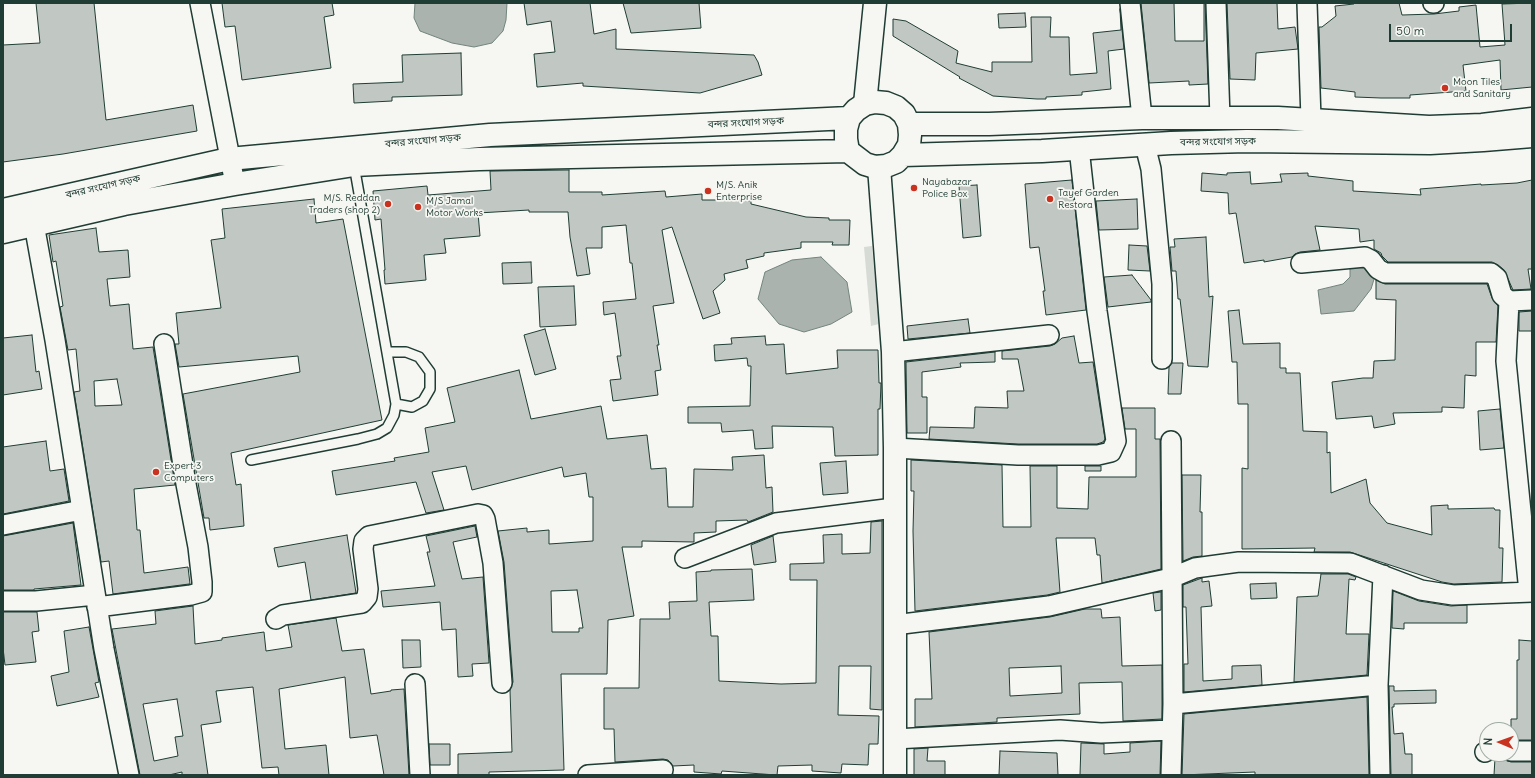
<!DOCTYPE html>
<html>
<head>
<meta charset="utf-8">
<style>
	body { margin:0 }
	#map { position:relative; width:1535px; height:778px; overflow:hidden; background:#f6f6f2; font-family:Delius,sans-serif }
	canvas { display:block }
	.frame { position:absolute; inset:0; border:4px solid #1f3d34; pointer-events:none }
	.north { position:absolute; left:1479px; top:722px; width:40px; height:40px; box-sizing:border-box; background:#f6f6f2; border:1px solid #a0aca6; border-radius:50%; rotate:272deg; font-size:11px; font-weight:700; line-height:16px; text-align:center; color:#1f3d34 }
	.north::after { content:''; display:block; margin:auto; width:14px; height:18px; background:#c8321e; clip-path:polygon(50% 0,100% 100%,50% 72%,0 100%) }
	.scale { position:absolute; left:1389px; top:24px; width:123px; height:18px; box-sizing:border-box; border:2px solid #1f3d34; border-top:0; padding-left:5px; font-size:12px; line-height:14px; white-space:nowrap; color:#1f3d34; -webkit-text-stroke:3px #f6f6f2; paint-order:stroke }
</style>
</head>
<body>
<div id="map">
<canvas width="1535" height="778"></canvas>
<div class="frame"></div>
<div class="north">N</div>
<div class="scale">50 m</div>
</div>
<script>
const g = document.querySelector('canvas').getContext('2d');
g.lineJoin = 'round';
function fillPath(path, color) {
  g.fillStyle = color;
  g.fill(path, 'evenodd');
}
function poly(rows) {
  const path = new Path2D();
  for (const r of rows) {
    path.moveTo(r[0], r[1]);
    for (let i = 2; i < r.length; i += 2) path.lineTo(r[i], r[i + 1]);
  }
  return path;
}
function trace(path, color, width, dash) {
  g.strokeStyle = color;
  g.lineWidth = width;
  g.lineCap = dash ? 'butt' : 'round';
  g.setLineDash(dash || []);
  g.stroke(path);
}
function write(font, color, halo, rows, align = 'center') {
  g.font = font + ' Delius,"Noto Sans Bengali",sans-serif';
  g.lineWidth = 3.5;
  g.setLineDash([]);
  g.textBaseline = 'middle';
  g.strokeStyle = halo;
  g.fillStyle = color;
  for (const [text, x, y, turn = 0] of rows) {
    g.save();
    g.translate(x, y);
    g.rotate((+turn || 0) * Math.PI / 180);
    g.textAlign = isNaN(turn) ? turn : align;
    if (halo) g.strokeText(text, 0, 0);
    g.fillText(text, 0, 0);
    g.restore();
  }
}
fillPath(poly([
	[872,246,879,324,871,326,864,247]
]), '#d6dbd6');
const water = poly([
	[415,3,507,3,506,20,503,31,492,43,474,47,452,43,420,31,414,18,415,3],
	[821,257,847,282,852,312,831,324,804,332,779,324,758,299,765,272,792,260,821,257],
	[1350,266,1371,266,1375,276,1371,289,1354,311,1321,314,1318,290,1343,284,1350,277,1350,266]
]);
fillPath(water, '#aab3ae');
trace(water, '#72847d', 1);
const building = poly([
	[36,3,94,3,106,120,193,105,197,131,63,154,3,162,3,45,40,43,36,3],
	[222,3,332,3,334,15,324,17,331,68,242,80,235,26,225,27,222,3],
	[524,3,590,3,594,34,616,29,616,49,754,55,758,62,762,75,700,93,583,86,583,83,537,87,534,54,555,52,551,21,527,25,524,3],
	[623,3,699,3,701,28,631,33,623,3],
	[1141,3,1174,3,1175,41,1204,41,1204,3,1205,3,1208,84,1189,85,1189,81,1149,83,1141,3],
	[1227,3,1277,3,1278,29,1295,27,1298,49,1256,53,1255,80,1230,79,1227,3],
	[1354,3,1399,3,1402,15,1434,14,1459,11,1459,7,1476,5,1480,47,1505,45,1502,4,1532,3,1532,87,1501,90,1500,60,1463,65,1466,91,1410,95,1410,98,1381,98,1355,97,1355,92,1321,88,1319,27,1322,27,1336,16,1335,6,1354,4,1354,3],
	[1120,9,1124,49,1108,51,1111,89,1082,92,1082,95,1046,97,1046,99,1037,99,993,96,959,78,960,77,893,36,893,19,906,21,958,51,956,63,992,72,992,62,1032,62,1031,17,1051,17,1050,37,1069,37,1070,75,1097,73,1093,33,1121,30,1120,9],
	[1025,13,1026,27,999,28,998,14,1025,13],
	[461,53,462,95,392,97,392,101,354,103,353,84,403,82,402,55,461,53],
	[569,170,569,192,602,192,602,195,665,191,666,197,702,194,702,200,737,200,751,201,751,204,806,217,829,218,829,220,850,220,849,245,832,245,833,242,801,242,801,248,764,253,764,256,746,260,748,268,724,274,725,280,713,291,720,313,703,319,672,227,662,230,674,303,653,306,659,345,657,345,661,370,655,371,658,395,613,401,610,380,621,379,617,356,621,356,615,313,604,315,603,302,636,299,632,263,630,263,626,225,602,227,602,248,586,248,590,274,577,276,570,237,568,212,529,212,529,210,478,213,480,236,444,239,446,253,424,255,426,280,385,284,384,270,385,270,381,219,375,220,373,191,427,186,428,195,491,190,490,171,569,170],
	[1250,172,1251,184,1282,182,1280,174,1308,173,1308,176,1353,181,1353,191,1421,195,1420,189,1481,184,1481,185,1517,183,1532,180,1532,269,1528,269,1531,289,1513,290,1504,270,1498,265,1492,262,1388,262,1382,256,1381,253,1374,249,1374,240,1360,242,1359,229,1315,226,1320,250,1300,252,1295,254,1292,257,1264,262,1264,260,1244,263,1236,213,1229,214,1228,193,1201,191,1202,173,1227,175,1227,173,1250,172],
	[1072,180,1086,310,1046,315,1043,291,1045,291,1039,247,1030,248,1025,184,1072,180],
	[977,185,981,236,963,238,959,186,977,185],
	[314,199,316,223,343,219,382,420,231,453,236,485,241,484,244,526,210,530,209,518,204,518,183,394,300,372,298,356,179,367,175,344,179,344,176,313,221,308,211,240,225,238,222,209,314,199],
	[1137,199,1138,229,1099,230,1096,201,1137,199],
	[96,228,99,252,128,250,130,277,107,279,110,306,129,304,133,349,153,347,175,485,134,489,137,530,140,530,144,573,188,567,190,584,189,584,113,594,109,561,101,562,74,392,80,391,76,349,68,350,60,307,63,306,56,261,53,262,49,235,96,228],
	[117,379,122,405,95,406,94,381,117,379],
	[1206,237,1209,297,1213,296,1208,367,1188,366,1180,299,1178,299,1176,271,1172,271,1170,247,1175,247,1174,239,1206,237],
	[1129,245,1147,246,1150,271,1128,270,1129,245],
	[531,262,532,283,503,284,502,263,531,262],
	[1132,275,1151,300,1151,302,1108,307,1104,277,1132,275],
	[1376,280,1385,284,1487,284,1492,298,1498,306,1496,342,1476,342,1476,376,1465,375,1464,408,1442,407,1442,412,1393,413,1395,424,1374,428,1372,416,1336,419,1332,382,1363,378,1373,378,1374,361,1395,360,1396,300,1376,299,1376,280],
	[574,286,576,325,540,327,538,287,574,286],
	[1239,310,1243,344,1280,343,1280,368,1286,368,1286,373,1300,373,1303,431,1327,432,1327,453,1330,452,1331,493,1366,479,1370,503,1387,523,1432,535,1431,506,1448,505,1448,509,1494,508,1495,510,1500,510,1499,548,1503,548,1502,582,1454,584,1442,582,1350,552,1314,552,1315,548,1242,549,1242,468,1248,469,1248,404,1238,404,1237,362,1232,362,1228,311,1239,310],
	[1532,311,1532,331,1519,331,1519,312,1532,311],
	[968,319,970,333,908,339,907,326,968,319],
	[545,329,556,369,535,375,524,335,545,329],
	[32,335,36,372,39,371,42,389,3,395,3,338,32,335],
	[765,336,766,345,784,344,786,374,838,368,837,350,878,350,879,383,881,383,880,409,878,409,878,455,835,456,833,427,772,426,773,448,755,449,753,430,722,432,721,423,688,423,688,407,750,406,751,366,748,366,747,358,715,361,714,345,732,344,731,338,765,336],
	[1074,336,1079,363,1093,362,1105,439,1103,442,1097,444,1018,444,929,439,930,427,974,428,975,407,1008,408,1007,391,1024,391,1018,359,1002,359,1002,351,1050,346,1055,344,1062,338,1074,336],
	[995,352,995,362,960,363,961,367,922,372,922,397,927,397,927,433,907,433,906,362,995,352],
	[1172,363,1183,363,1181,394,1168,394,1169,367,1172,363],
	[519,370,531,419,601,406,607,439,647,435,651,469,666,468,668,507,693,507,694,469,733,470,732,457,764,455,766,488,772,487,773,512,748,522,747,520,716,521,716,532,694,533,694,542,642,541,642,547,622,547,634,616,608,620,607,674,561,674,564,770,489,772,489,775,458,775,458,754,512,752,510,690,513,682,504,562,498,531,527,528,527,532,549,530,549,544,593,541,593,497,589,497,586,473,564,477,562,467,472,490,466,466,432,472,444,510,426,513,416,482,336,495,332,471,395,461,394,458,429,452,425,428,455,422,447,388,519,370],
	[577,590,583,628,579,628,579,632,552,632,551,591,577,590],
	[1122,408,1155,408,1155,439,1160,439,1161,569,1102,583,1100,555,1097,555,1095,538,1056,538,1060,592,1047,595,915,611,913,531,914,491,911,491,911,460,1002,465,1003,527,1031,527,1030,466,1057,466,1057,508,1088,509,1089,477,1136,477,1136,429,1125,429,1122,408],
	[1500,409,1504,448,1480,450,1478,411,1500,409],
	[46,441,50,471,64,469,69,501,3,514,3,447,46,441],
	[846,461,848,493,823,495,820,463,846,461],
	[1085,466,1101,466,1101,471,1085,471,1085,466],
	[1182,475,1201,475,1200,512,1202,512,1202,556,1193,557,1183,561,1182,475],
	[882,521,882,710,870,709,871,666,839,666,838,715,879,716,878,744,869,744,868,765,842,764,841,773,812,771,812,765,778,766,777,775,776,775,722,771,721,774,694,772,694,765,673,766,668,760,663,759,615,762,614,729,604,729,604,688,639,688,640,619,670,619,669,602,697,601,696,572,711,571,711,570,752,569,754,600,709,602,711,636,718,636,719,681,781,684,816,683,817,580,790,580,790,564,824,563,823,535,842,534,842,554,870,553,871,522,882,521],
	[73,523,81,585,34,589,34,590,3,590,3,536,73,523],
	[475,526,477,537,453,542,462,579,483,577,489,663,472,664,473,676,458,677,456,629,442,630,440,602,383,607,381,591,435,586,427,552,430,552,426,536,475,526],
	[347,535,356,593,311,600,305,562,278,567,274,548,347,535],
	[773,536,776,562,754,565,751,545,773,536],
	[1321,574,1348,574,1356,577,1355,580,1349,579,1346,634,1369,634,1367,675,1294,682,1297,597,1318,596,1321,574],
	[1202,578,1202,582,1209,581,1212,606,1201,607,1203,681,1232,679,1232,666,1261,665,1262,685,1184,692,1184,664,1188,664,1186,607,1183,607,1183,585,1202,578],
	[1276,583,1277,598,1251,599,1250,584,1276,583],
	[1393,591,1419,601,1451,606,1467,605,1467,623,1404,623,1404,629,1392,628,1393,591],
	[1161,592,1161,610,1155,611,1153,593,1161,592],
	[193,606,195,644,222,640,222,638,264,632,266,651,292,647,288,625,336,618,342,651,364,649,371,694,391,691,391,690,404,689,409,775,384,775,377,735,350,738,345,677,279,689,285,749,326,745,329,775,279,775,278,767,262,768,253,687,216,691,221,722,201,725,208,775,182,775,182,772,169,775,140,775,112,629,156,624,155,611,193,606],
	[177,699,183,736,175,737,178,756,154,761,143,704,177,699],
	[1085,609,1101,609,1102,618,1120,617,1122,666,1162,665,1162,719,1123,721,1122,682,1079,683,1080,714,997,718,997,722,915,727,915,699,932,699,929,632,1050,617,1085,609],
	[1061,666,1062,693,1010,696,1009,668,1061,666],
	[3,612,37,612,39,631,32,632,36,662,5,665,3,648,3,612],
	[89,627,99,682,95,683,99,697,57,706,51,676,69,672,64,631,89,627],
	[402,640,420,640,421,667,403,668,402,640],
	[1519,640,1532,641,1532,740,1511,740,1511,719,1517,719,1517,660,1519,660,1519,640],
	[1389,686,1394,686,1394,691,1436,690,1436,703,1394,704,1394,707,1392,707,1394,734,1403,733,1405,754,1412,754,1412,775,1391,775,1389,686],
	[1367,697,1369,775,1255,775,1255,772,1182,775,1184,714,1367,697],
	[1161,741,1160,775,1080,775,1081,743,1104,744,1104,754,1130,752,1130,743,1161,741],
	[429,744,450,744,450,765,430,765,429,744],
	[928,748,927,761,945,761,945,775,914,775,914,749,928,748],
	[1000,751,1057,753,1058,775,999,775,1000,751],
	[1497,756,1501,756,1505,760,1511,762,1532,762,1532,775,1494,775,1495,758,1497,756]
]);
fillPath(building, '#c1c8c3');
trace(building, '#1f3d34', 1);
const service = poly([
	[387,352,406,352,419,357,430,372,430,389,423,401,412,407,396,404],
	[251,460,358,439,377,434,387,428,394,415,396,404,354,165]
]);
const minor = poly([
	[200,3,235,184],
	[1130,3,1142,118],
	[1216,3,1220,118],
	[1307,3,1311,119],
	[1433,3,1434,3],
	[1145,145,1151,169,1162,284,1162,359],
	[34,224,55,340,104,649,129,775],
	[1301,263,1365,257,1371,260,1378,269,1385,273,1491,273,1497,278,1502,295,1509,301,1506,361,1529,592],
	[1509,301,1532,300],
	[893,352,1049,335],
	[1171,441,1173,704,1171,775],
	[895,448,1018,455,1098,455,1111,452,1116,441,1097,311,1079,148],
	[3,525,82,510],
	[685,558,776,523,894,508],
	[3,601,36,601,95,595],
	[97,607,191,595,202,592,202,582,198,547,186,484,164,344],
	[276,619,283,615,362,603,367,597,368,589,363,549,364,541,369,536,478,514,483,515,485,519,493,563,502,683],
	[894,625,1049,606,1171,578,1195,568,1239,562,1350,563,1421,590,1453,595,1532,592],
	[415,684,420,775],
	[1173,704,1378,685],
	[895,739,1060,730,1101,733,1172,730],
	[1511,751,1532,751],
	[1485,752,1487,751],
	[588,775,663,770],
	[1380,775,1378,685,1383,575]
]);
const tertiary = poly([
	[865,104,875,3],
	[879,167,893,352,895,448,895,775]
]);
const trunk = poly([
	[875,102,886,103,896,107,904,114,909,124,910,135,909,145,903,155,896,162,886,166,875,167,865,164,848,151,846,139,846,129,849,118,856,110,865,104,875,102],
	[909,124,989,124,1142,118,1278,118,1429,127,1482,125,1532,119],
	[903,155,1042,151,1171,143,1247,141,1430,143,1483,140,1532,136],
	[3,210,229,159,490,135,849,118],
	[3,232,124,204,235,184,354,165,479,159,848,151]
]);
trace(service, '#1f3d34', 12);
trace(minor, '#1f3d34', 22);
trace(tertiary, '#1f3d34', 25);
trace(trunk, '#1f3d34', 25);
trace(service, '#f6f6f2', 9);
trace(minor, '#f6f6f2', 19);
trace(tertiary, '#f6f6f2', 22);
trace(trunk, '#f6f6f2', 22);
for (const [x, y, r, color] of [
	[1445,88,4,"#c8321e"],
	[914,188,4,"#c8321e"],
	[708,191,4,"#c8321e"],
	[1050,199,4,"#c8321e"],
	[388,204,4,"#c8321e"],
	[418,207,4,"#c8321e"],
	[156,472,4,"#c8321e"]
]) {
  const dot = new Path2D();
  dot.arc(x, y, r, 0, 2 * Math.PI);
  g.fillStyle = color;
  g.fill(dot);
  trace(dot, '#f6f6f2', 1.5);
}
write('10px', '#1f3d34', '#f6f6f2', [
	["Moon Tiles",1453,82],
	["and Sanitary",1453,94],
	["Nayabazar",922,182],
	["Police Box",922,194],
	["M/S. Anik",716,185],
	["Enterprise",716,197],
	["Tayef Garden",1058,193],
	["Restora",1058,205],
	["M/S. Reddan",380,198,"right"],
	["Traders (shop 2)",380,210,"right"],
	["M/S Jamal",426,201],
	["Motor Works",426,213],
	["Expert 3",164,466],
	["Computers",164,478]
], 'left');
write('10px', '#1f3d34', '#f6f6f2', [
	["বন্দর সংযোগ সড়ক",746,123,-3],
	["বন্দর সংযোগ সড়ক",423,141,-5],
	["বন্দর সংযোগ সড়ক",1218,142,-1],
	["বন্দর সংযোগ সড়ক",103,187,-13]
]);
</script>
</body>
</html>
